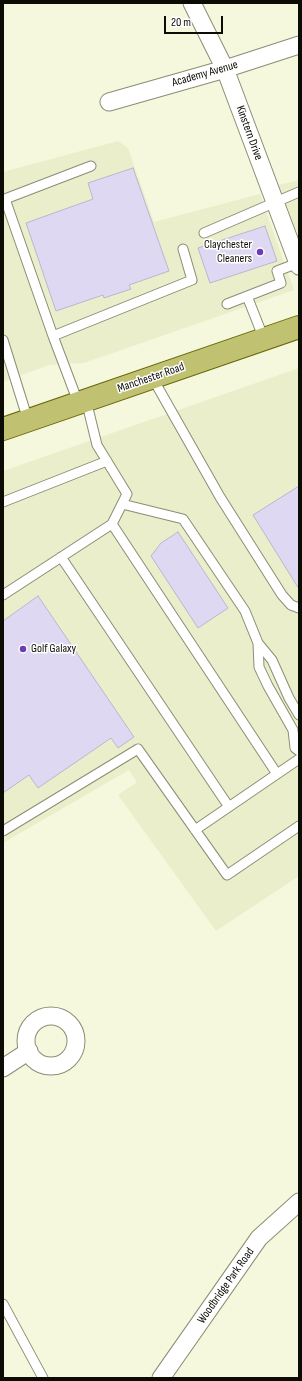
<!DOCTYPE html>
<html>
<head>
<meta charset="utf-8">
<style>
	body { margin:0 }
	#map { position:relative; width:302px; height:1381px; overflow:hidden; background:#f6f8dd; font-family:"Sofia Sans Condensed",sans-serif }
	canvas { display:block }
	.frame { position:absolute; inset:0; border:4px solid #0c0c04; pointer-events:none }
	.scale { position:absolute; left:164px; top:16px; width:59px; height:18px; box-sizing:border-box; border:2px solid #0c0c04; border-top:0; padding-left:5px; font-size:12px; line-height:14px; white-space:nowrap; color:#0c0c04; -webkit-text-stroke:3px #fff; paint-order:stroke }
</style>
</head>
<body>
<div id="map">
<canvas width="302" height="1381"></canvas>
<div class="frame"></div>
<div class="scale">20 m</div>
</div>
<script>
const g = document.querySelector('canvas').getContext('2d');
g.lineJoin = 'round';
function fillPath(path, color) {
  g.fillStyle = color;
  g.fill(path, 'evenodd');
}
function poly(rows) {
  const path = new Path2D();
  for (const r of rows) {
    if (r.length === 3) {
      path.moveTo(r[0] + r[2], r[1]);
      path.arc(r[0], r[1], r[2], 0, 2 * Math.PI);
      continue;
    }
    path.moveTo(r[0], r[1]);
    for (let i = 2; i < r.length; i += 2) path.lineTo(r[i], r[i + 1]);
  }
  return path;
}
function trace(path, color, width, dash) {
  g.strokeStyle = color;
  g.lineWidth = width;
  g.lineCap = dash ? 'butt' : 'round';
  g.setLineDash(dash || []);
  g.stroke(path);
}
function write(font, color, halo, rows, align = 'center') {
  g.font = font + ' "Sofia Sans Condensed",sans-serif';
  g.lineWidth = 3;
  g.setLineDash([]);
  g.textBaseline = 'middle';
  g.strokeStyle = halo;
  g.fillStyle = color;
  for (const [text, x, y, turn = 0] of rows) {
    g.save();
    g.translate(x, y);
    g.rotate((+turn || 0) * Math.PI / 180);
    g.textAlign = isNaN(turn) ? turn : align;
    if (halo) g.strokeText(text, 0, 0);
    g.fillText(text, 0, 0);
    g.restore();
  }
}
fillPath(poly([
	[118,141,128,148,154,222,260,194,294,290,84,363,49,365,3,382,3,172],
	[299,180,299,238,279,185],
	[299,368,299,876,216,931,118,795,137,782,129,770,3,843,3,471]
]), '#ebeecb');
const building = poly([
	[133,168,169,271,129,285,131,289,104,298,103,295,56,311,26,223,93,199,88,183,133,168],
	[265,226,277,261,210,283,198,248,265,226],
	[299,486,299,589,253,515,299,486],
	[178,532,228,608,198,628,151,556,161,543,178,532],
	[38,596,134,737,118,748,111,738,38,788,29,775,3,793,3,621,38,596]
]);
fillPath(building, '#dfd8f2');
trace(building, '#bcb6cf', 1);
const service = poly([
	[91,166,5,199,53,336,192,280,183,249],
	[204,233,299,192],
	[247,296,264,339],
	[227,304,281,283,277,271,298,263],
	[53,336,78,402],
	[3,340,28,420],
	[152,377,220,497,282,595,291,605,299,608],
	[86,400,97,445,127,494,112,524],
	[3,502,107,461],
	[122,504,183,519,245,611,258,643,272,660,289,698,299,715],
	[61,557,229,807],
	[3,595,112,524,277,774],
	[258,643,259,667,268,686,293,730,295,748,299,751],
	[195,830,299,759],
	[3,831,138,749,227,875,299,826],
	[3,1304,43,1378]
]);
const minor = poly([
	[192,3,225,69,299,266],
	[109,102,225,69,299,45],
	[51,1041,25],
	[3,1068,29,1051],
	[161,1378,259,1238,299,1202]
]);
const primary = poly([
	[3,429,299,327]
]);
trace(service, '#8b8d74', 11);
trace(minor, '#8b8d74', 19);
trace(primary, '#67680d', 24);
trace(service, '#fff', 9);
trace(minor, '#fff', 17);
trace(primary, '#c1c271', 22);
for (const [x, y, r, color] of [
	[260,252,4,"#6c3db4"],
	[23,649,4,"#6c3db4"]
]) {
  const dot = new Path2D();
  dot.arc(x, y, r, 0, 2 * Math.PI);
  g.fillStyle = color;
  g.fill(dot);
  trace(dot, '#fff', 1.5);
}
write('12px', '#0c0c04', '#fff', [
	["Academy Avenue",205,74,-16],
	["Kinstern Drive",249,133,70],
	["Manchester Road",151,378,-19],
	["Woodbridge Park Road",226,1286,-55]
]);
write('12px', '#0c0c04', '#fff', [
	["Claychester",252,245],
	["Cleaners",252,259],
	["Golf Galaxy",31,649,"left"]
], 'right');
</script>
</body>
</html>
